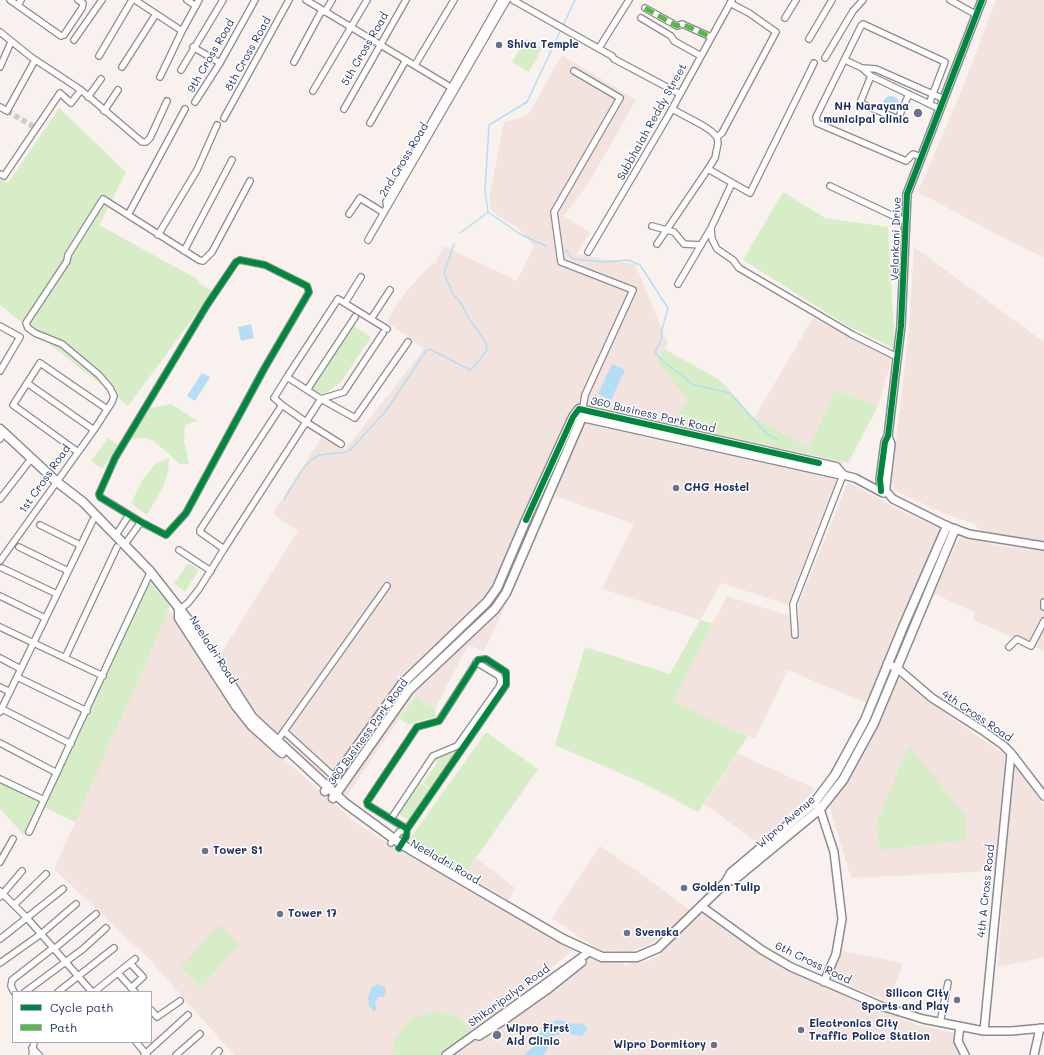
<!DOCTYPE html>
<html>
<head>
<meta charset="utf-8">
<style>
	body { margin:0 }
	#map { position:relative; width:1044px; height:1055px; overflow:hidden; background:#f9f1ee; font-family:Mali,sans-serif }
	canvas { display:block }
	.legend { position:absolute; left:12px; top:991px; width:140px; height:52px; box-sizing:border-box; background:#fff; border:1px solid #a4acbf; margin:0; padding:5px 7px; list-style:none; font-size:12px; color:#1b2f5e }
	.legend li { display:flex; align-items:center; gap:8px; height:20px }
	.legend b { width:20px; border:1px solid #a4acbf }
</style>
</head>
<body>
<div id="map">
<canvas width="1044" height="1055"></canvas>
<ul class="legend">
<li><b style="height:5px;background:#00873e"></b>Cycle path</li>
<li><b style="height:5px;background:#58b947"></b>Path</li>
</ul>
</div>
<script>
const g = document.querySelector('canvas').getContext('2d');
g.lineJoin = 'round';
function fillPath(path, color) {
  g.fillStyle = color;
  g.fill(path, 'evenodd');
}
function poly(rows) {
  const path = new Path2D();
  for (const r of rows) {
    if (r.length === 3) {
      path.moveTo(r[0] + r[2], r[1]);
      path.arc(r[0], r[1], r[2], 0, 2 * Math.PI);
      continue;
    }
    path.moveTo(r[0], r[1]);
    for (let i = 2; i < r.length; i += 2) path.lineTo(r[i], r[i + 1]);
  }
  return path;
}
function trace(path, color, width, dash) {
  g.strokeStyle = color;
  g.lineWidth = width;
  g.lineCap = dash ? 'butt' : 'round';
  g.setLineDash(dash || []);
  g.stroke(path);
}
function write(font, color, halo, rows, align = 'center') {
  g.font = font + ' Mali,sans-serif';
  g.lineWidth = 3;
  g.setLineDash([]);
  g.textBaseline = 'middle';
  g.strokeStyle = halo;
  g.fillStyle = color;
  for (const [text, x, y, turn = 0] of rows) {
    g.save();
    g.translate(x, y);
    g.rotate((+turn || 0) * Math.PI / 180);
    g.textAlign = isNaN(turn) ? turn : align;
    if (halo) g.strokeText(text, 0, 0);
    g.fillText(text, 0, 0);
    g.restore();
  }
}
fillPath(poly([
	[996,0,1044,0,1044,257,1013,243,918,192,961,92],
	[562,55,636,100,588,184,564,216,590,233,576,254,635,264,668,343,657,362,688,399,673,424,843,462,788,605,721,583,700,620,602,589,634,524,553,495,514,587,484,651,468,645,435,709,414,697,346,797,252,710,220,655,298,531,273,514,321,438,345,450,424,349,386,321,405,293,432,263,435,264,444,246,517,281,534,246,518,228,492,212,489,199,504,122,522,118,529,113],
	[914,247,1044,342,1044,541,983,533,973,523,947,515,894,490,891,484,909,329],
	[813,318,892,358,878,406,835,390,809,447,754,418],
	[848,482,894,507,941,529,899,623,868,704,788,670,755,738,728,728,673,701,727,596,799,619,798,605],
	[959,537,1003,546,1044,551,1044,651,973,620,975,612,934,594],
	[168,609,178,621,230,702,230,709,236,713,249,728,355,822,381,839,477,896,573,950,497,1013,591,952,626,955,624,966,634,962,649,961,660,954,701,911,768,959,790,970,916,1025,956,1033,967,1055,234,1055,150,960,54,869,149,656],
	[899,676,929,702,1005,755,995,871,851,878,829,805,844,785,874,731],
	[737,753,814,788,812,793,758,843,704,804],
	[1012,759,1044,805,1044,957,998,967],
	[600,846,647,878,691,911,652,943,631,951,599,950,552,918],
	[476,858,515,888,509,900,465,874],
	[841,951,903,963,889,1002,831,978]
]), '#f2e3df');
fillPath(poly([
	[526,39,542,48,529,72,512,62],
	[59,108,126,172,99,225,199,280,198,283,213,291,128,406,0,305,0,179,8,183],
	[783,192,825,218,888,227,895,349,848,326,743,260],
	[352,325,371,337,341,382,326,393,320,394,311,388],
	[664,349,720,380,754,418,809,447,835,390,878,406,848,463,672,424,688,399,656,362],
	[171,404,198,421,185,425,184,442,189,464,180,464,156,443,147,438,130,439,150,408],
	[108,438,119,446,102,469,91,461],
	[169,458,168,472,162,489,147,515,131,503,142,481,154,465],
	[188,563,199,570,185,592,174,584],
	[147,579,170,605,149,656,75,822,41,806,29,832,25,836,0,809,0,779,44,800],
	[700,620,713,623,673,701,728,728,748,736,698,812,645,784,555,745,585,647,670,674],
	[415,697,435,709,436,717,408,724,399,719],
	[486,732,538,769,465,874,409,840],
	[909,745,966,817,965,840,880,850,876,824],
	[460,749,432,789,423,783,437,763,432,760],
	[418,781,431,790,410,821,397,813],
	[218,925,239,944,202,987,180,968],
	[431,1012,446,1013,461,1019,465,1023,473,1036,446,1055,392,1055,396,1039,405,1025,413,1019]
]), '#d7edc7');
fillPath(poly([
	[891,104,8],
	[251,324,254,338,241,341,238,327],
	[612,364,625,370,611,400,598,394],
	[202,373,210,377,195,401,187,396],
	[377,984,385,987,386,994,383,997,378,997,375,1003,377,1008,374,1012,369,1006,368,997,371,988],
	[558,1020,574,1024,582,1023,588,1029,581,1036,567,1033,555,1035,546,1041,549,1046,544,1055,524,1055,533,1047,544,1024]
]), '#b4def5');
trace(poly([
	[460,233,487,213],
	[546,246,520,234,488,212,485,191,489,125,527,102,575,0],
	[566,250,573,259,605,262,628,260,640,265,668,308,661,333,662,339,655,352,664,362,694,385,730,393,767,434,778,440],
	[284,499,302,470,311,460,319,455,347,452,351,449,385,412,426,351,430,349,470,370,475,366,487,350,486,342,469,319,462,305,453,294,444,273,454,244]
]), '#b4def5', 1.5);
trace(poly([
	[7,111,36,128]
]), '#cdcad1', 5.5, [5.5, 3]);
const minor = poly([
	[10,0,61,36,64,35,82,8,83,3,78,0],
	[135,0,182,31,199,0],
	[187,0,196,6],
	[306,0,452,88],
	[513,0,612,56,614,59,680,94],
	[950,0,977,15],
	[18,5,21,0],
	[645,8,677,26,682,24,711,37],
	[325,12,332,0],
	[641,18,671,36,674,41,701,56],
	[785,18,796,0],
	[0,32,31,57,81,90,71,103,60,93,4,176,0,174],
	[809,39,832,0],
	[74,40,102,0],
	[193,47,220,63],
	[599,48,629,0],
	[99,56,132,0],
	[825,58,853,11,863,0],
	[845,60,862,68,871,76,940,109],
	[294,62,322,10],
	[415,65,454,0],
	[0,67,11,42],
	[122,67,156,14],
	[863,68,876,69,944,99],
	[181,70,223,0],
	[574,71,620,98,554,212,561,262,633,290,585,395,582,413],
	[871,76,860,103,898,119,909,94],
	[160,77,182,31],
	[81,90,142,142,146,142,150,138,167,101],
	[313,91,367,0],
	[88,97,101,79],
	[195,102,220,63,255,0],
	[0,107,7,111,35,60],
	[344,109,406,0],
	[672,109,702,125,711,131,717,137,718,143,715,158,708,169,750,193,814,63],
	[104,111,118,90],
	[224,118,289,0],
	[370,123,406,60],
	[717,137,722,133,776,32,749,13,730,3],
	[921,157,913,154,906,161,817,123,816,117,861,26,863,24,945,62,929,104],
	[732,183,711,228,712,239,717,249,733,260,739,268,853,335,897,357],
	[830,186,906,222],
	[387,207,386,202,501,0],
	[349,214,360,198,384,213],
	[128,215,185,109],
	[652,226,674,232,684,244,701,245],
	[158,235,197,170,217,125],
	[368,240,507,0],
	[657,244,708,169],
	[184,251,232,160],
	[588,252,667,118,732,0],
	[240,260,265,265,307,286,309,292,264,369,186,513,166,535,141,522,100,497,99,494,115,458,207,305,236,262,240,260],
	[678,284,711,228],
	[345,303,361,277],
	[371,319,390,290],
	[0,326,20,337,0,371],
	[383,333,344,392,321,399,355,418,408,342],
	[287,377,338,299,387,329],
	[27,383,94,430],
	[307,390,355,317],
	[0,439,4,433],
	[78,452,13,405,40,363,107,409],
	[0,499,31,459],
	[40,525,80,545],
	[116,535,129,515],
	[125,544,141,522],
	[19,547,68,571],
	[224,549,306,422,341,444],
	[179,550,211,571],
	[0,561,94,430,112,402,114,396,110,388,99,375,62,344,35,333,28,328,26,323,67,261,68,255,103,199,199,260,203,261,212,252,250,181],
	[2,568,57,594],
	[0,596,45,618],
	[1044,602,1044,607],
	[179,610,188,603,199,589,224,549,200,532,200,530,282,405,274,398,287,377,321,399,306,422,282,405],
	[0,627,103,676],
	[795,635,793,604,843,475],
	[1009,647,1017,639,1031,646,1044,621],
	[0,658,21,669],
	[65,658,117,547],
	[17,677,87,711],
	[0,687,10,692],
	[2,709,71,744],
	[0,712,93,520],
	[285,732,343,785],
	[277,741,387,586],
	[0,743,57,773],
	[0,779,44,800],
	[391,819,433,756,457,746,499,687,501,681,499,676,476,662],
	[29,832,151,571],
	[391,843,399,832,407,829],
	[399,848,406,837,407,829,506,685,506,672,486,659,478,660,439,721,417,727,367,802,368,805,407,829],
	[0,862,13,839],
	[0,891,27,918,92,992],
	[0,897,22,871],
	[14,905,46,874],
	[0,939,63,889],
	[54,949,96,914],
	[0,963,41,934,76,904],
	[130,963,143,977,131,988],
	[118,973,135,992],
	[14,992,11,986,12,980,53,948],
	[25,992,83,949,106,928],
	[58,992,114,948],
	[94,992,135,959],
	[151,1010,157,1017,180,1001],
	[940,1023,948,983],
	[136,1042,147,1055],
	[32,1048,39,1055],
	[32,1055,34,1042],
	[144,1055,188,1015],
	[176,1055,200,1034],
	[215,1055,219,1051]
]);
const tertiary = poly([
	[888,436,891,444,886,486,886,491,893,499,947,526,969,534,1044,546],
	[843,475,855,478,883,493],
	[881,491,880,479,885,442,888,436,901,326,907,194,982,0],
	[887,664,897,668,932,698,982,730,1003,745,1011,753,1044,796],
	[814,803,820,809,834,852,842,919,836,954,824,982],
	[701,906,762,950,791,967,881,1006,923,1019,984,1031,1011,1031,1044,1028],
	[960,1027,958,1041,965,1055],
	[984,1031,1011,753],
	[475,1035,479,1036,506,1019,547,990,582,962],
	[446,1055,589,952],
	[1034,1055,1040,1028]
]);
const secondary = poly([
	[0,429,57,482,83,502,149,570,197,631,252,717,345,803,401,844,460,879,563,939,602,957,637,957,658,948,726,882,735,879,820,809,843,780,874,723,955,529],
	[179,610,179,618,236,706,252,726,282,753],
	[325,791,402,684,487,602,497,588,526,520,573,417,579,409,836,467,843,475],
	[333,798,409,690,495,609,506,593,582,417,843,475],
	[726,882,731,873,814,803,835,775,865,720,903,627,947,526]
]);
trace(minor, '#8b8b93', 8);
trace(tertiary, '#8b8b93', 10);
trace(secondary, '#8b8b93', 11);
trace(minor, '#fefdfc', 5.5);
trace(tertiary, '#fefdfc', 7);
trace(secondary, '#fefdfc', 8);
trace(poly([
	[645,8,677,26,682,24,711,37]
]), '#58b947', 5, [10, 5]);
trace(poly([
	[240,260,265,265,307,286,309,292,264,369,186,513,166,535,141,522,100,497,99,494,115,458,207,305,236,262,240,260],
	[881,491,880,479,885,442,888,436,901,326,907,194,982,0],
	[526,520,573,417,579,409,819,463],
	[399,848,406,837,407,829,506,685,506,672,486,659,478,660,439,721,417,727,367,802,368,805,407,829]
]), '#00873e', 6);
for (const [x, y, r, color] of [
	[499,45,4,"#697390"],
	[918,113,5,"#697390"],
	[676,488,4,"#697390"],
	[205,851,4,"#697390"],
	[684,888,4,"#697390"],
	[280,914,4,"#697390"],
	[627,933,4,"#697390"],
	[957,1000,4,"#697390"],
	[801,1030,4,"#697390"],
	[497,1035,5,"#697390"],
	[714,1045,4,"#697390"]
]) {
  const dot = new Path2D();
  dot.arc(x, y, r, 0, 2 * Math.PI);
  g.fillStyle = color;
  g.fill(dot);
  trace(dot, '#fff', 1.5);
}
write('bold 11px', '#1b2f5e', '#fff', [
	["Shiva Temple",507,45],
	["NH Narayana",909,107,"right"],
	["municipal clinic",909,120,"right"],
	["CHG Hostel",684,488],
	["Tower S1",213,851],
	["Golden Tulip",692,888],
	["Tower 17",288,914],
	["Svenska",635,933],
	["Silicon City",949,994,"right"],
	["Sports and Play",949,1007,"right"],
	["Electronics City",809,1024],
	["Traffic Police Station",809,1037],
	["Wipro First",506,1029],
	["Aid Clinic",506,1042],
	["Wipro Dormitory",706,1045,"right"]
], 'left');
write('11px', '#1b2f5e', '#fff', [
	["5th Cross Road",365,49,-60],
	["8th Cross Road",248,54,-61],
	["9th Cross Road",211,56,-60],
	["Subbhaiah Reddy Street",652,122,-61],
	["2nd Cross Road",404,160,-59],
	["Velankani Drive",896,239,-88],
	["360 Business Park Road",653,415,13],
	["1st Cross Road",45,479,-55],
	["Neeladri Road",213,650,57],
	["4th Cross Road",977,716,34],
	["360 Business Park Road",368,732,-54],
	["Wipro Avenue",786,822,-41],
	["Neeladri Road",445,862,30],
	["4th A Cross Road",986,891,-84],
	["6th Cross Road",813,963,26],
	["Shikaripalya Road",509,996,-36]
]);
</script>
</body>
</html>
